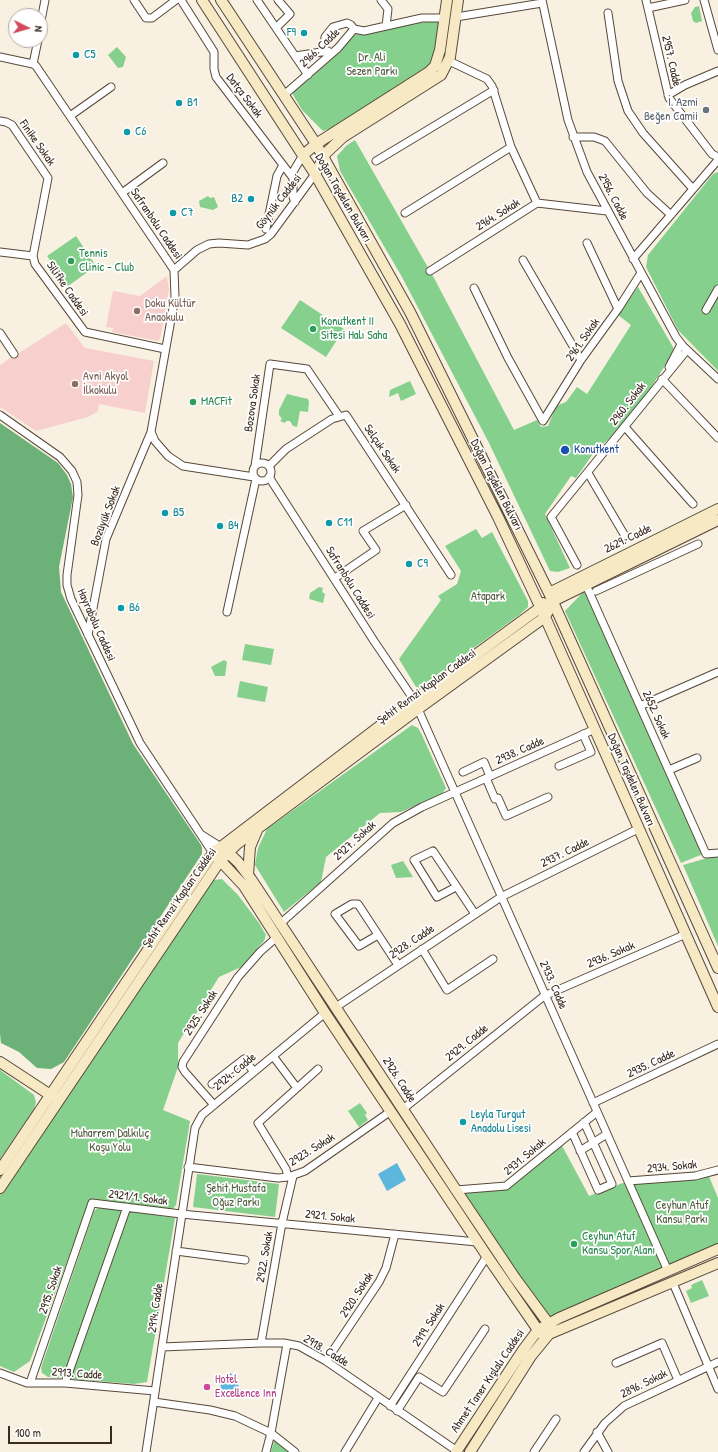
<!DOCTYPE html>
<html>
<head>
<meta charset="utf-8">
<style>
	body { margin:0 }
	#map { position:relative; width:718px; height:1452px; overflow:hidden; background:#f8f0e0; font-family:"Patrick Hand",sans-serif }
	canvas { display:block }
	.north { position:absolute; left:8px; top:8px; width:40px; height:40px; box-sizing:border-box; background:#fff; border:1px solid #b1aaa5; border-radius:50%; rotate:95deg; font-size:11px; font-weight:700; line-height:16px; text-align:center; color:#3b2a1e }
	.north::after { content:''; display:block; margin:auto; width:14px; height:18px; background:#d1495b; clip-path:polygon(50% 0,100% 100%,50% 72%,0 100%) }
	.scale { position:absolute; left:8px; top:1426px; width:104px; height:18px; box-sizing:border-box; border:2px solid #3b2a1e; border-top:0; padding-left:5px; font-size:12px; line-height:14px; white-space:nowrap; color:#3b2a1e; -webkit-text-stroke:3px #fff; paint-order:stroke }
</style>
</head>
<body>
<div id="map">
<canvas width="718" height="1452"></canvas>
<div class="north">N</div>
<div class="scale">100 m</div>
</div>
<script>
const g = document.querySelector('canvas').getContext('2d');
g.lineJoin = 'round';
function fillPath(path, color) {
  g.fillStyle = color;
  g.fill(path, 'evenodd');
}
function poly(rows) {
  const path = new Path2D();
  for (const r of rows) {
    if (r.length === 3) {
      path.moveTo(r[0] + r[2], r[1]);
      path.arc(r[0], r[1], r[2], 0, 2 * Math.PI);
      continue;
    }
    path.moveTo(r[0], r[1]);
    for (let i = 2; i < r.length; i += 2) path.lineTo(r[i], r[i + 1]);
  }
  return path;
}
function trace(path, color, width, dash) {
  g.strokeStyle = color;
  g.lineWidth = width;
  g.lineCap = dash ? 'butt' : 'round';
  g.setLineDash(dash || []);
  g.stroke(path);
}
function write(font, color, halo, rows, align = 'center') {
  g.font = font + ' "Patrick Hand",sans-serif';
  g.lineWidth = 3.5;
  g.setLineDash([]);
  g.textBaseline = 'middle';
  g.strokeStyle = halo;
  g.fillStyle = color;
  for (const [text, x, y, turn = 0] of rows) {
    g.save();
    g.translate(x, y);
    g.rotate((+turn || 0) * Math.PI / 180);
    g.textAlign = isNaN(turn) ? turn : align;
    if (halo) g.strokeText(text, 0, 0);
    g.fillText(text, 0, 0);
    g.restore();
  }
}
fillPath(poly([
	[167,276,169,290,160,339,158,341,112,332,113,328,106,327,113,291,140,296],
	[66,323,85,348,154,361,145,413,99,404,98,411,88,417,36,431,0,407,0,365,12,357,17,357,19,353]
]), '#f7d0cd');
fillPath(poly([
	[699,6,702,21,696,23,693,21,691,13,695,7],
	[436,20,441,24,435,55,427,67,335,127,323,131,302,110,292,93,353,35],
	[117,47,126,57,123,67,118,68,108,55],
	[355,140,434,278,514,430,537,420,541,427,548,426,556,406,566,402,577,387,587,394,631,325,618,315,638,287,673,347,674,351,649,391,620,429,595,451,576,478,571,476,545,514,570,568,558,572,550,571,489,443,402,277,340,171,337,156,346,146],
	[718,172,718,371,678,330,646,267,648,255,713,174],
	[208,196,210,198,214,197,218,207,213,210,200,207,199,201],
	[76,236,96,266,68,286,47,256],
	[300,300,344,329,326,357,281,328],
	[410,381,416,394,401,401,398,393,389,397,390,390],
	[287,394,308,399,309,402,308,412,300,411,297,427,293,426,290,421,286,421,285,423,280,421,282,419,279,415,279,410],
	[476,529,482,538,492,532,528,601,528,607,519,615,419,688,416,687,399,659,441,600,438,596,457,584,461,571,445,546],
	[319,587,323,588,322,592,325,594,323,603,309,599,310,593],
	[585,590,703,854,681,863,565,611],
	[245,644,274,649,271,665,242,660],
	[224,660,227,662,225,676,215,676,211,667],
	[240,681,268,687,265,702,237,697],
	[412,725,418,728,421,733,446,788,442,794,401,812,380,813,326,857,321,882,284,912,255,865,258,848,267,829],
	[718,857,718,946,683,865,707,858],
	[403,861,413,877,396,878,391,865],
	[222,879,238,895,259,923,266,935,264,941,241,967,219,977,178,1043,178,1067,163,1110,190,1121,176,1205,173,1209,90,1200,30,1361,14,1372,0,1366,0,1195,206,889,214,880],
	[0,1070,34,1095,36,1102,34,1109,0,1159],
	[360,1103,367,1113,365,1115,368,1120,359,1127,348,1111],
	[560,1142,589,1196,628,1181,708,1174,718,1198,718,1249,547,1324,456,1190,501,1187],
	[197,1174,279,1184,275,1217,193,1207],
	[99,1207,175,1218,147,1382,134,1384,48,1377,42,1373,41,1368,94,1211],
	[702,1280,709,1296,691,1303,686,1291,692,1288,691,1285],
	[275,1438,291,1452,271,1452]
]), '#86d08d');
fillPath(poly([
	[0,423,58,463,67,475,71,484,73,497,59,567,61,592,133,744,201,845,202,848,202,854,64,1062,51,1069,37,1068,19,1052,1,1043,0,1034]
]), '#6cb278');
fillPath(poly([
	[397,1163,406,1180,387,1191,378,1174],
	[231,1373,241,1390,233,1395,220,1390,221,1384,219,1381]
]), '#5db6db');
const street = poly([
	[134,0,146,18,152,18,176,0],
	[181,0,214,52,214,69,216,77,293,178,293,197,295,202],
	[257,0,308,75],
	[381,0,388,9,386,26],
	[542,0,568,120,587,172,676,337,683,346,718,379],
	[646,0,669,98,712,154,718,157],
	[704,0,718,50],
	[648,8,685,0],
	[608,13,618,81,628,111,643,133,693,189],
	[456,17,542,3],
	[40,26,45,0],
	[276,28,290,14,278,0],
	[324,52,325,37,333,27,347,23,351,25,354,29],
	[295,56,328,51],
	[0,57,33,64,36,66,174,270,175,297,151,432,155,441,168,456,183,466,254,477],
	[449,61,487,79,492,86,511,147,537,203],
	[33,64,38,40],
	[284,95,338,48,354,29,364,31,422,18,445,18],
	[668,95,685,85,718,71],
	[70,116,111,87],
	[0,121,6,122,12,125,48,178,33,256],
	[573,137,594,137,605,141,647,193,671,215],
	[376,161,494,90],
	[291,175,303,155],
	[122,193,163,163],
	[405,213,511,147],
	[266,229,277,176,283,165],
	[587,243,618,309],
	[0,252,33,256,35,264,85,332,165,349],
	[633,259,718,160],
	[523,260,581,360],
	[174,270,197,250,209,244,219,243,248,245,265,239,271,234,315,174],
	[430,271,537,203,607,211],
	[474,288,508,358,543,421,581,360,618,309,641,273],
	[706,310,718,289],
	[0,333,14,354],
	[669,367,681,344],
	[662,379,718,438],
	[0,415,60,457,72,471,77,482,78,495,67,575,67,585,71,599,140,743,213,853],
	[625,427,693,504],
	[262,472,9],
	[255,466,270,364,307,369,339,416],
	[269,466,286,449,332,419,346,415,451,575],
	[588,473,625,536],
	[269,477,374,641,414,700],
	[577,565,551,517,687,350],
	[335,578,376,550,363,531,406,505],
	[586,585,706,854,718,853],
	[596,591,698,544],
	[227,612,256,479],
	[88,635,106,539,151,432],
	[640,706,718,672],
	[418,709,668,1271],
	[559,766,591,752,583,734],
	[669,770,697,758],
	[463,772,484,762,490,776],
	[486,778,495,799,498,798,506,816,548,797],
	[202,835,221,847],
	[456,887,437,897,414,860,433,851,475,914],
	[281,923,393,823,422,807,595,729],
	[378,935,359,946,335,914,352,904,358,904,398,965],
	[422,949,447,990,493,959],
	[336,1007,501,897,638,829],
	[273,1056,297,1088,258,1123,286,1169,288,1177],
	[212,1084,244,1059,254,1072],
	[297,1088,318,1069],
	[593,1103,718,1044],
	[214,1105,185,1072,182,1067,183,1062,238,977,260,952,277,937],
	[403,1109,544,996,686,934],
	[572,1132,598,1190,612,1184,584,1122],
	[580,1151,607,1134],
	[188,1167,278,1178,288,1177,305,1171,391,1111],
	[628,1181,695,1176,718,1170],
	[456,1190,506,1186,597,1112],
	[176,1251,245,1260],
	[673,1283,718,1389],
	[261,1343,282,1223,293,1176],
	[162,1347,261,1343,284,1343,299,1346,326,1361,457,1451],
	[326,1361,379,1282,386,1268,395,1234],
	[616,1363,662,1343,678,1380],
	[0,1373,27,1383,65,1383,155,1391],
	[30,1383,92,1203,181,1214,477,1242],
	[65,1383,127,1207],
	[154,1402,210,1410,235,1416,271,1433,295,1452],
	[390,1406,487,1256],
	[397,1411,419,1377,443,1392,485,1329],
	[597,1432,608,1452],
	[146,1452,195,1128,202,1115,214,1105,325,1013],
	[266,1452,271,1433,287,1344],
	[345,1452,378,1398],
	[534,1452,556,1419],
	[584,1452,605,1423,624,1406,718,1362]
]);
const secondary = poly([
	[202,0,315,174,400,324,498,517,545,617,718,1007],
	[221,0,316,144,410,312,549,593,718,968],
	[303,155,316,144,429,72,435,66,440,50,447,0],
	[315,174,326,153,343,137,441,75,450,57,458,0],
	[549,593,718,509],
	[223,848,238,862,251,879,456,1190,515,1278,554,1331],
	[216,856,244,886,325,1013,487,1256,538,1330,545,1337],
	[248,875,250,847,258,828],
	[0,1062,55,1098],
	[0,1170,213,853,414,700,541,607,543,603],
	[0,1188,220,861,237,844,418,709,545,617,553,601,718,520],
	[456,1452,523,1350,538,1330,559,1318,718,1249],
	[470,1452,531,1356,549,1334,718,1263]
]);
trace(street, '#57483b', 9);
trace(secondary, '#57483b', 12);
trace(street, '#fff', 7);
trace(secondary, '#f6e9c3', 10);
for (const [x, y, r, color] of [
	[304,33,4,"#0f9aa8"],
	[76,55,4,"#0f9aa8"],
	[179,103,4,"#0f9aa8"],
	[706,110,4,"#6b7280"],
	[127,132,4,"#0f9aa8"],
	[251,199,4,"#0f9aa8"],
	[173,213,4,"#0f9aa8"],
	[71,261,4,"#2e9e5b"],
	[137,311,4,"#8d6e63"],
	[313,329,4,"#2e9e5b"],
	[75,384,4,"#8d6e63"],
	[193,402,4,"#2e9e5b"],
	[565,450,5,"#1a4fb4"],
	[165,513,4,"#0f9aa8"],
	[329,523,4,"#0f9aa8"],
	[220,526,4,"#0f9aa8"],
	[409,564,4,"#0f9aa8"],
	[121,608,4,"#0f9aa8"],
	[463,1122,4,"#0f9aa8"],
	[574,1244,4,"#2e9e5b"],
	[207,1387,4,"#d1479c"]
]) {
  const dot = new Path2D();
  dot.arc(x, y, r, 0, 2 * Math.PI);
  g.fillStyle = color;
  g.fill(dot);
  trace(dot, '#fff', 1.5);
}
write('12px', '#0d838f', '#fff', [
	["F9",296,33,"right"],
	["C5",84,55],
	["B1",187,103],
	["C6",135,132],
	["B2",243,199,"right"],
	["C7",181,213],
	["B5",173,513],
	["C11",337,523],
	["B4",228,526],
	["C9",417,564],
	["B6",129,608],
	["Leyla Turgut",471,1115],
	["Anadolu Lisesi",471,1129]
], 'left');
write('12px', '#3b2a1e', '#fff', [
	["2966. Cadde",320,48,-44],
	["2957. Cadde",671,61,77],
	["Datça Sokak",244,96,53],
	["Finike Sokak",37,143,55],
	["2956. Cadde",613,197,62],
	["Doğan Taşdelen Bulvarı",343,198,60],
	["Göynük Caddesi",279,202,-52],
	["2964. Sokak",498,215,-32],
	["Safranbolu Caddesi",156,224,56],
	["Silifke Caddesi",67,289,55],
	["2961. Sokak",583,340,-55],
	["Bozova Sokak",253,403,-82],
	["2960. Sokak",628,404,-52],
	["Selçuk Sokak",382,449,56],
	["Doğan Taşdelen Bulvarı",496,485,63],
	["Bozüyük Sokak",106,516,-69],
	["2629. Cadde",628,539,-26],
	["Safranbolu Caddesi",350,583,58],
	["Hayrabolu Caddesi",96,625,66],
	["Şehit Remzi Kaplan Caddesi",427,687,-36],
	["2652. Sokak",656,715,66],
	["2938. Cadde",520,751,-24],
	["Doğan Taşdelen Bulvarı",631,780,66],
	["2927. Sokak",355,841,-42],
	["2937. Cadde",565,853,-26],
	["Şehit Remzi Kaplan Caddesi",180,898,-55],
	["2928. Cadde",412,942,-34],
	["2936. Sokak",611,955,-23],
	["2933. Cadde",553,985,66],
	["2925. Sokak",201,1013,-57],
	["2929. Cadde",467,1043,-39],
	["2935. Cadde",651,1064,-25],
	["2924. Cadde",235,1072,-40],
	["2926. Cadde",399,1080,57],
	["2923. Sokak",312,1150,-32],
	["2931. Sokak",525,1157,-40],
	["2934. Sokak",672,1167,-5],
	["2921/1. Sokak",138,1198,7],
	["2921. Sokak",330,1217,6],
	["2922. Sokak",265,1257,-80],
	["2915. Sokak",51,1290,-71],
	["2920. Sokak",357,1295,-57],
	["2914. Cadde",156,1308,-82],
	["2919. Sokak",429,1325,-57],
	["2918. Cadde",326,1351,31],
	["2913. Cadde",77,1374,4],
	["Ahmet Taner Kışlalı Caddesi",488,1381,-56],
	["2896. Sokak",644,1384,-26]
]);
write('12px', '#525c3f', '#fff', [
	["Dr. Ali",372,58],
	["Sezen Parkı",372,72],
	["Atapark",488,597],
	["Muharrem Dalkılıç",110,1134],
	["Koşu Yolu",110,1148],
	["Şehit Mustafa",236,1189],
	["Oğuz Parkı",236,1203],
	["Ceyhun Atuf",682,1206],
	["Kansu Parkı",682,1220]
]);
write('12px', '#5b616d', '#fff', [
	["İ. Azmi",698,103],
	["Beğen Camii",698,117]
], 'right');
write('12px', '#27864d', '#fff', [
	["Tennis",79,254],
	["Clinic - Club",79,268],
	["Konutkent II",321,322],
	["Sitesi Halı Saha",321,336],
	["MACFit",201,402],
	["Ceyhun Atuf",582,1237],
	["Kansu Spor Alanı",582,1251]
], 'left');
write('12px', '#785e54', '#fff', [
	["Doku Kültür",145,304],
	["Anaokulu",145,318],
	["Avni Akyol",83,377],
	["İlkokulu",83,391]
], 'left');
write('12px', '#164399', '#fff', [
	["Konutkent",574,450]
], 'left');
write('12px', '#b23c85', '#fff', [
	["Hotel",215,1380],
	["Excellence Inn",215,1394]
], 'left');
</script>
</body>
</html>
